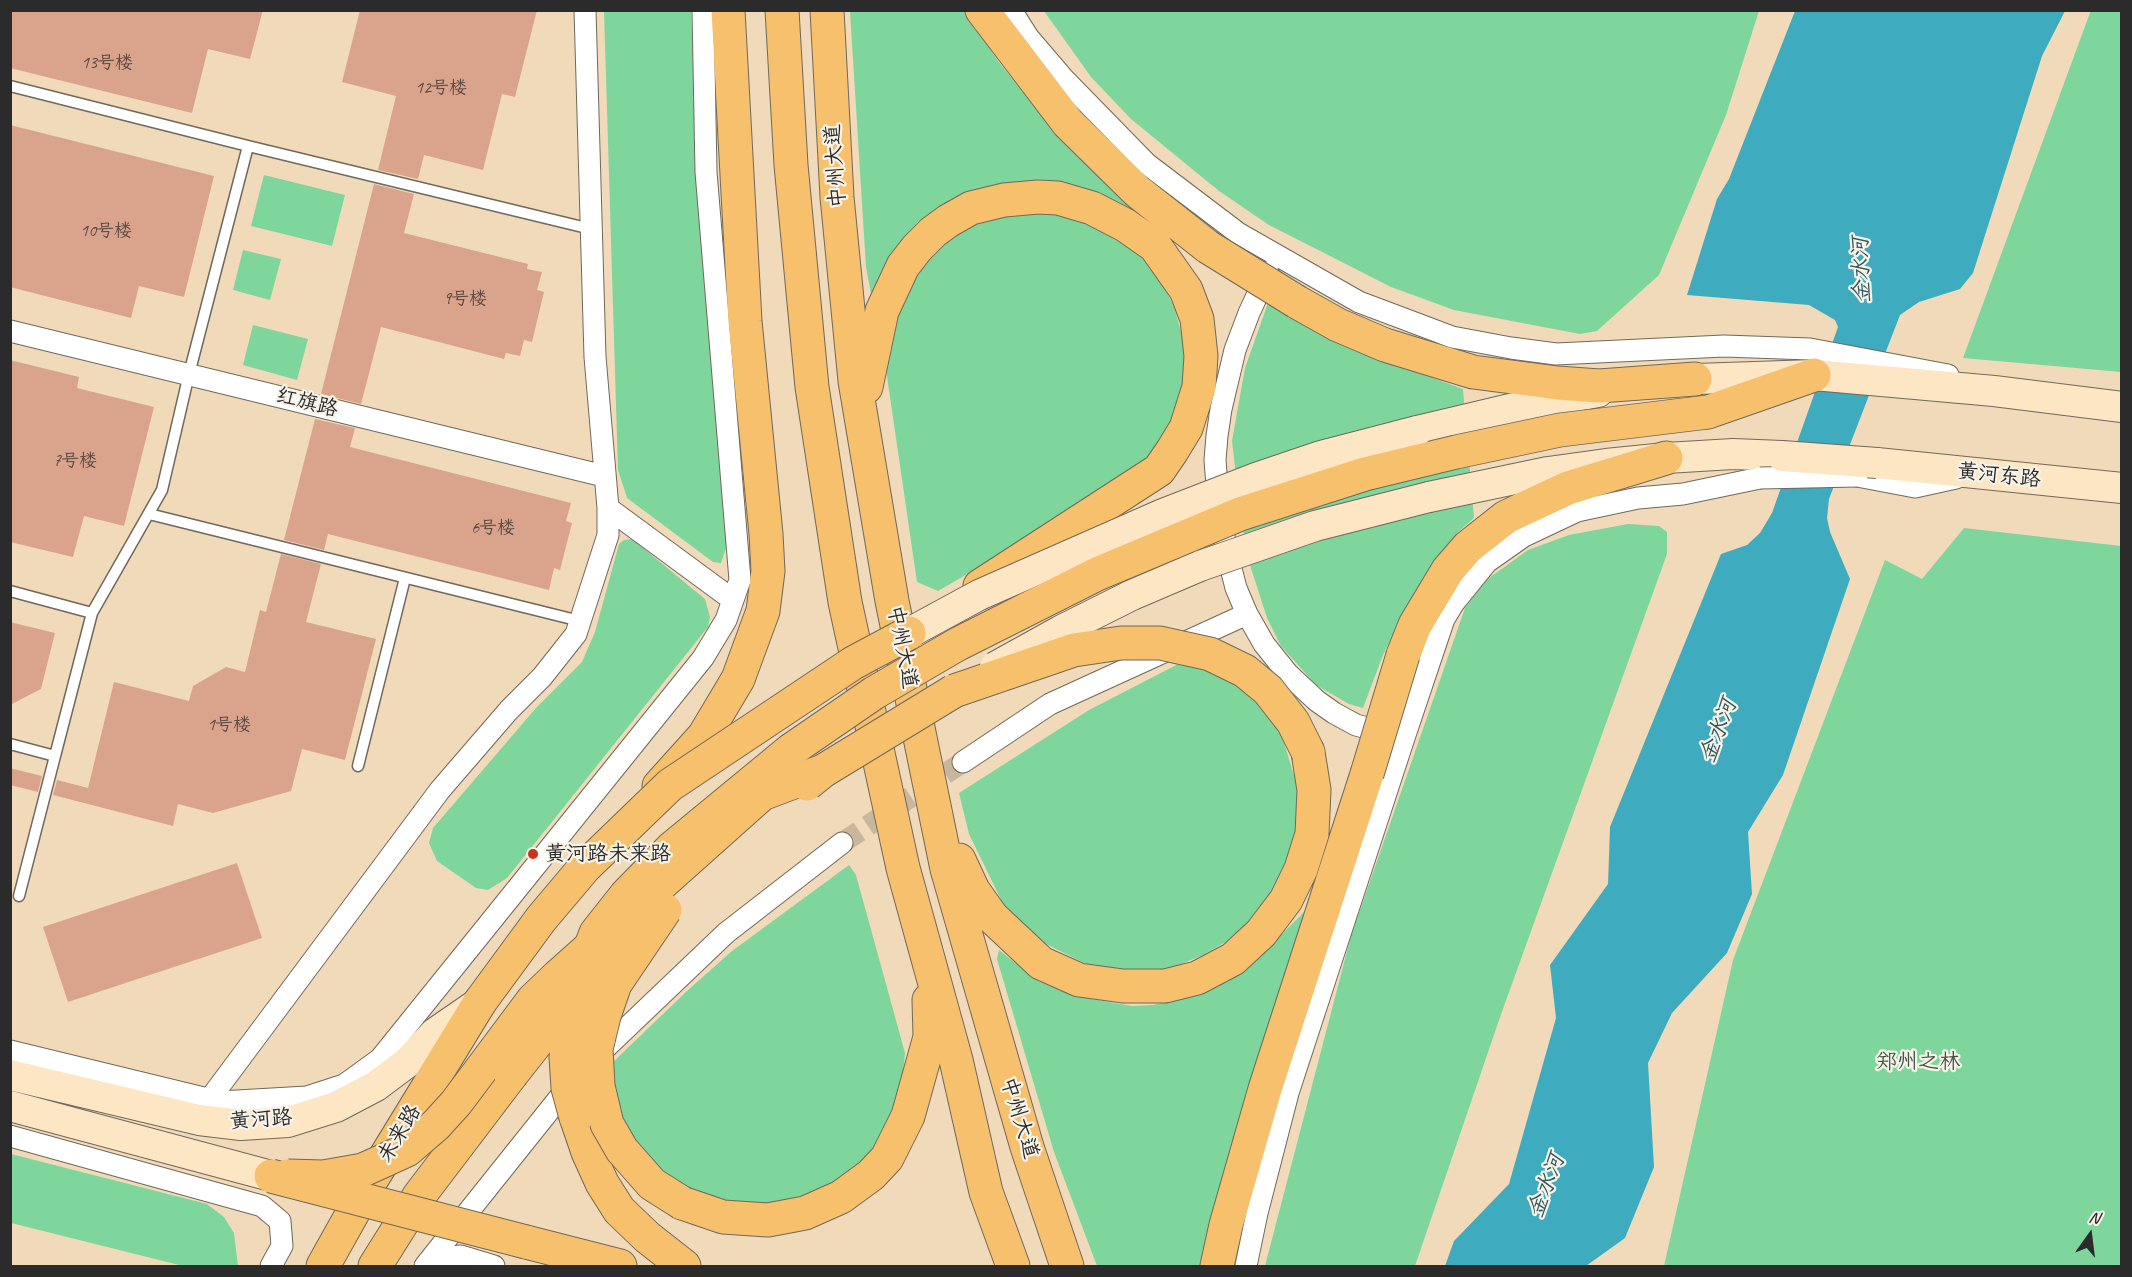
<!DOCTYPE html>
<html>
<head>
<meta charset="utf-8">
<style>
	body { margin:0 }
	#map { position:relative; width:2132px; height:1277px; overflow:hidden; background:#f1daba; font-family:Caveat,sans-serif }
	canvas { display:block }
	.frame { position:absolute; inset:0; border:12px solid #2b2b2b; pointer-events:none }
	.north { position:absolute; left:2060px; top:1205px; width:60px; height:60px; -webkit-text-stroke:4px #f7f3e8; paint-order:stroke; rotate:14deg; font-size:16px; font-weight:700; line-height:24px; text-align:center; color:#2b2b2b }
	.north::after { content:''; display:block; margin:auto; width:21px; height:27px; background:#2b2b2b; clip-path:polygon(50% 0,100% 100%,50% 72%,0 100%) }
</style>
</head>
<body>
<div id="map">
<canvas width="2132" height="1277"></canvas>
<div class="frame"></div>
<div class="north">N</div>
</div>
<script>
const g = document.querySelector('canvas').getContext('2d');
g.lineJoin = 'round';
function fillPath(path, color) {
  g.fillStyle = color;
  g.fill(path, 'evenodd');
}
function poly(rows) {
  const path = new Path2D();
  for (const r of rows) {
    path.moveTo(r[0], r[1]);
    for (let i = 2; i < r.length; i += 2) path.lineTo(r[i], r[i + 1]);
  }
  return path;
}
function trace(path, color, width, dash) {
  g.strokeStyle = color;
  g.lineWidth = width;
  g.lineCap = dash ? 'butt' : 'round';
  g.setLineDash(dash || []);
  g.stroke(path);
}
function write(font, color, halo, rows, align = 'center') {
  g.font = font + ' Caveat,"LXGW WenKai TC",sans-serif';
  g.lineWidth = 4.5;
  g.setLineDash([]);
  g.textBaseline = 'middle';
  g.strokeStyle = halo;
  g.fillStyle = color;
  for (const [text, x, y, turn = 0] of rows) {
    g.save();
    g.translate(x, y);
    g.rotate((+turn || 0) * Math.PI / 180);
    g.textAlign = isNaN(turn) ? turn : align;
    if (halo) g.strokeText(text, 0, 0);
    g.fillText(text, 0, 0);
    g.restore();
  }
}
fillPath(poly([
	[2091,10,2121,11,2121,372,1963,358],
	[604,11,691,11,702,247,728,521,726,548,721,563,713,562,627,498,618,470],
	[850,11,964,11,998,61,1041,115,1144,215,1078,186,1045,182,1014,183,980,189,952,200,917,223,891,253,871,294,866,267],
	[1044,11,1759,11,1726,115,1659,275,1597,331,1580,334,1454,310,1391,287,1269,225,1219,191,1131,119,1091,77],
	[264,175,345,195,332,246,251,226],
	[1046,211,1093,222,1142,255,1164,286,1174,307,1182,335,1185,359,1183,392,1161,446,1130,480,938,591,917,582,884,356,901,293,943,239,996,214],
	[243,250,281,259,270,300,233,290],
	[1268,303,1383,360,1463,389,1474,518,1459,531,1447,545,1429,572,1398,624,1383,655,1363,708,1349,704,1316,685,1281,646,1267,618,1250,565,1241,519,1232,441,1245,368],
	[253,325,308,339,297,380,243,365],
	[1628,524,1659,526,1667,532,1667,554,1499,1020,1415,1266,1265,1266,1351,936,1465,608,1489,578,1528,550,1569,535],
	[1964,528,2121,546,2121,1266,1664,1266,1733,960,1885,560,1922,579],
	[632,539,705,599,710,617,708,627,507,878,488,890,476,888,437,861,429,843,433,828,536,708,582,662,595,632,619,544,624,540],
	[1186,660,1220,672,1256,698,1279,726,1299,792,1298,822,1294,840,1278,885,1256,914,1231,939,1203,955,1174,967,1160,970,1143,971,1104,969,1086,964,1038,940,1007,912,969,834,959,793,1089,710],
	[849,865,856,875,905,1053,903,1074,887,1135,847,1179,794,1206,718,1203,675,1182,654,1164,627,1129,616,1102,611,1064,687,991,732,951],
	[1304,912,1229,1156,1204,1266,1097,1266,1054,1152,997,959,999,950,1038,981,1075,996,1132,1006,1153,1005,1176,999,1234,976,1255,961],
	[11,1154,207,1204,224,1217,234,1233,238,1266,183,1266,11,1223]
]), '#7ed69c');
fillPath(poly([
	[1795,11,2065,11,2042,56,1973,273,1960,289,1919,302,1900,315,1829,499,1827,518,1830,532,1850,579,1783,775,1748,832,1752,894,1727,953,1672,1013,1648,1063,1654,1167,1625,1238,1586,1266,1445,1266,1454,1241,1509,1184,1556,1018,1550,965,1608,884,1610,827,1721,554,1747,545,1760,533,1772,513,1838,327,1835,320,1809,305,1687,295,1717,199,1729,179]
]), '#3fabbe');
fillPath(poly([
	[10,10,263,10,250,59,208,49,192,113,10,68],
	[360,10,537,10,515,97,502,94,483,170,424,155,418,179,378,170,396,96,342,82],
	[10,125,214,176,184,297,139,286,131,318,10,287],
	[374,184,414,194,404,233,528,264,527,269,542,272,537,290,544,292,532,342,524,340,520,356,506,353,504,359,381,327,361,404,321,394],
	[10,360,79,377,77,388,154,407,124,526,84,516,73,557,10,542],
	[315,419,355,428,350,447,571,503,566,521,572,523,560,570,554,568,549,590,328,534,324,550,284,540],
	[281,554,321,564,306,622,376,639,345,760,302,749,291,791,213,813,178,804,173,826,53,795,57,780,88,788,114,682,189,701,193,686,226,667,245,672,260,610,266,612],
	[10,622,55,633,41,689,10,705],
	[10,768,42,776,38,792,10,785],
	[237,863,262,938,68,1002,43,927]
]), '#daa48c');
trace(poly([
	[842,843,963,762]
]), '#c9b79d', 21, [21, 10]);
const service = poly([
	[10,86,248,146,189,374,162,490,92,613,55,756,10,744],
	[248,146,591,229],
	[149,514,580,621],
	[10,591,92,613],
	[358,766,405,578],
	[19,896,55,756]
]);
const minor = poly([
	[1011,10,1028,37,1063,78,1147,164,1238,233,1359,302,1399,317,1452,337,1511,348,1556,354,1724,346,1810,349,1948,375],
	[1268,272,1249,313,1235,350,1221,409,1217,436,1215,460,1218,499,1226,549,1236,588,1247,614,1264,644,1288,674,1317,701,1334,713,1356,725,1390,734],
	[10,331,604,476],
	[1857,476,1915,487,1956,478],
	[608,508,733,600],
	[963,762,1050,704,1247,614],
	[10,1051,220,1102,307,1097,344,1085,380,1059,703,658,726,620,740,580,706,172,703,10],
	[596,1057,726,933,842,843],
	[209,1100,440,790,509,710,542,677,576,634,608,535,608,508,595,357,585,10],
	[10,1136,262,1206,280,1221,282,1246,271,1266],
	[425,1266,572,1082],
	[427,1266,443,1258,461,1256,494,1266],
	[1246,1266,1257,1213,1288,1093,1404,738,1444,619,1453,604,1487,562,1524,536,1577,511,1638,498,1683,494,1760,478]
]);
const secondary = poly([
	[1670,382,1695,379,1814,375,1994,391,2122,407],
	[1417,431,1518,407,1598,392],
	[1877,463,2122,488],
	[1429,497,1548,472,1606,464,1666,458,1733,454,1782,456],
	[10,1075,199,1120,241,1125,288,1122,336,1107,376,1086,408,1062,435,1033,480,1002],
	[10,1106,271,1176]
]);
const primary = poly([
	[323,1266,370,1182,480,1002],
	[375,1266,419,1196,511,1075]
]);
const trunk = poly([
	[782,10,791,165,812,387,845,602,903,868,956,1060,986,1192,1013,1266],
	[827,10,837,197,855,381,892,601,947,869,1027,1147,1067,1266],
	[982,10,1068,123,1137,191,1208,247],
	[1297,302,1338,325,1385,345,1473,372,1558,383,1599,386,1695,379],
	[866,387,882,311,903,266,917,248,933,232,948,221,971,208,1004,200,1038,197,1058,198,1092,208,1125,225,1155,246,1186,290,1197,319,1201,356,1199,387,1186,428,1172,451,1159,470,980,586],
	[1708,412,1814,375],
	[1403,655,1415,625,1448,570,1468,547,1506,517,1568,488,1666,458],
	[659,786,704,736,738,679,763,611,768,571,766,534,745,321,728,10],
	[959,860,973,890,992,917,1041,963,1079,980,1123,986,1165,986,1197,978,1233,959,1261,933,1286,900,1301,869,1312,834,1314,790,1308,752],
	[576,1117,588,1152,602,1183,619,1210,647,1237,684,1266],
	[682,1203,723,1217,768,1220,805,1213,841,1197,871,1175,887,1158,908,1116,930,1037,929,1000],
	[526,1242,620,1266],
	[1217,1266,1226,1225,1265,1089,1367,774]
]);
trace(service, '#70685d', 13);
trace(minor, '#70685d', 23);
trace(secondary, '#70685d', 32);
trace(primary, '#70685d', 35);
trace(trunk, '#70685d', 35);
trace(service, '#fff', 10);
trace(minor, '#fff', 21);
trace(secondary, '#fce6c4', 30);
trace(primary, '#f7c06c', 33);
trace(trunk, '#f7c06c', 33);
const minorBridge = poly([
	[1760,478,1857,476]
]);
const secondaryBridge = poly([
	[1782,456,1877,463],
	[909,633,979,595,1163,514,1256,478,1321,456,1417,431],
	[995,667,1060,631,1132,595,1200,566,1315,526,1429,497]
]);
const primaryBridge = poly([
	[807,784,823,771,954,691],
	[480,1002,541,919,584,868,670,785,853,663,909,633],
	[511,1075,544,1033,639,934],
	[288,1176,323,1177,363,1170,407,1150,436,1125,456,1103,533,1000,558,976,762,794,823,771]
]);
const trunkBridge = poly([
	[1208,247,1297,302],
	[954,691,1074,650,1121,643,1160,643,1210,654,1245,671,1268,690,1293,722,1308,752],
	[1367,774,1403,655],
	[665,910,615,984,604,1016,596,1049,598,1086,607,1124,622,1150,652,1184,682,1203],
	[576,1117,568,1088,566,1057,569,1022,583,967,596,933,626,895,672,848,791,750,874,693,958,644,1097,574,1240,514,1365,474,1456,452,1560,430,1708,412],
	[271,1176,526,1242]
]);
trace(minorBridge, '#70685d', 23, []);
trace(secondaryBridge, '#70685d', 32, []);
trace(primaryBridge, '#70685d', 35, []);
trace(trunkBridge, '#70685d', 35, []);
trace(minorBridge, '#fff', 21);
trace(secondaryBridge, '#fce6c4', 30);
trace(primaryBridge, '#f7c06c', 33);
trace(trunkBridge, '#f7c06c', 33);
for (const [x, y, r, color] of [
	[533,854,6,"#c8321e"]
]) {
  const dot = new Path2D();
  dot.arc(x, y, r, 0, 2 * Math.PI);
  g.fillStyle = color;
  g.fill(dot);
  trace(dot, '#f7f3e8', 2);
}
write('18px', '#574943', null, [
	["13号楼",107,63],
	["12号楼",441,88],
	["10号楼",106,231],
	["9号楼",465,299],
	["7号楼",75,461],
	["6号楼",493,528],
	["1号楼",229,725]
]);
write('21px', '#2b2b2b', '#f7f3e8', [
	["中州大道",836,166,-94],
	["红旗路",307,403,14],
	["黄河东路",1999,476,6],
	["中州大道",902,647,79],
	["中州大道",1019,1118,73],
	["黄河路",261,1120,-4],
	["未来路",400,1134,-59]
]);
write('21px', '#2b2b2b', '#f7f3e8', [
	["黄河路未来路",545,854]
], 'left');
write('21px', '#405647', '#f7f3e8', [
	["郑州之林",1918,1062]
]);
write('italic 22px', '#32585e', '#f7f3e8', [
	["金水河",1862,270,-92],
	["金水河",1719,731,-69],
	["金水河",1547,1186,-69]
]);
</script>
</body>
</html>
